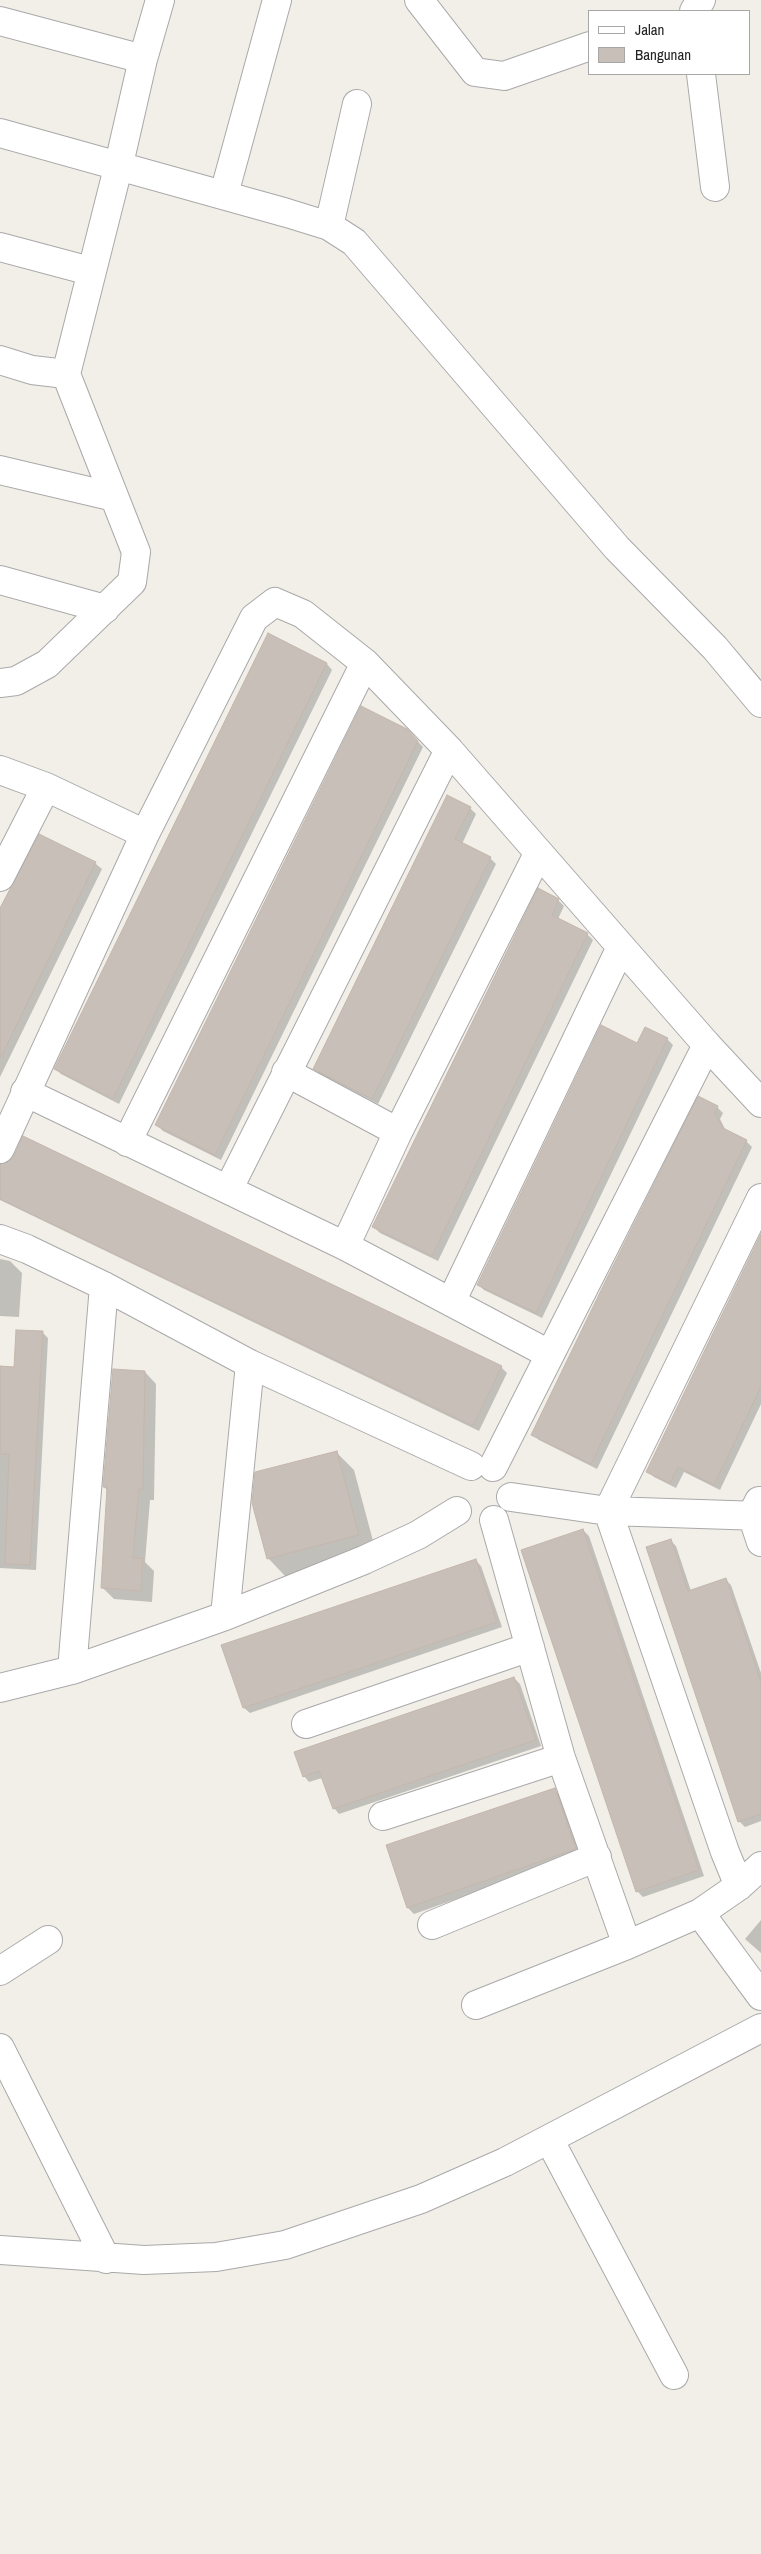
<!DOCTYPE html>
<html>
<head>
<meta charset="utf-8">
<style>
	body { margin:0 }
	#map { position:relative; width:761px; height:2554px; overflow:hidden; background:#f2efe9; font-family:"Archivo Narrow",sans-serif }
	canvas { display:block }
	.legend { position:absolute; left:588px; top:10px; width:162px; height:65px; box-sizing:border-box; background:#fff; border:1px solid #a7a7a7; margin:0; padding:6px 9px; list-style:none; font-size:15px; color:#222 }
	.legend li { display:flex; align-items:center; gap:10px; height:25px }
	.legend b { width:25px; border:1px solid #a7a7a7 }
</style>
</head>
<body>
<div id="map">
<canvas width="761" height="2554"></canvas>
<ul class="legend">
<li><b style="height:6px;background:#fff"></b>Jalan</li>
<li><b style="height:14px;background:#c7bfb8"></b>Bangunan</li>
</ul>
</div>
<script>
const g = document.querySelector('canvas').getContext('2d');
g.lineJoin = 'round';
function fillPath(path, color) {
  g.fillStyle = color;
  g.fill(path, 'evenodd');
}
function poly(rows) {
  const path = new Path2D();
  for (const r of rows) {
    path.moveTo(r[0], r[1]);
    for (let i = 2; i < r.length; i += 2) path.lineTo(r[i], r[i + 1]);
  }
  return path;
}
function trace(path, color, width, dash) {
  g.strokeStyle = color;
  g.lineWidth = width;
  g.lineCap = dash ? 'butt' : 'round';
  g.setLineDash(dash || []);
  g.stroke(path);
}
fillPath(poly([
	[268,635,327,664,332,670,119,1104,61,1074,56,1069],
	[407,730,423,747,221,1160,163,1131,157,1125],
	[470,808,476,814,462,844,490,858,496,864,378,1104,320,1074,314,1068],
	[40,836,96,864,102,869,0,1077,0,910],
	[558,900,564,906,558,919,587,934,593,940,438,1261,380,1233,374,1227],
	[667,1039,673,1045,542,1318,484,1290,478,1284,638,1044],
	[699,1098,717,1107,723,1113,720,1119,726,1131,746,1141,752,1147,597,1469,539,1440,533,1434],
	[24,1138,501,1367,507,1373,479,1431,0,1200,0,1165,9,1163],
	[761,1236,761,1404,720,1490,684,1472,676,1488,654,1477,648,1472],
	[0,1259,10,1261,22,1273,19,1317,0,1316],
	[42,1332,48,1338,36,1570,0,1568,0,1367,16,1368],
	[145,1372,156,1384,154,1500,150,1500,145,1562,154,1571,152,1602,114,1599,102,1587,108,1491,104,1487],
	[336,1452,354,1470,376,1552,285,1576,268,1558],
	[583,1530,589,1536,704,1876,643,1897,637,1891],
	[671,1541,676,1546,691,1591,725,1579,731,1585,761,1673,761,1821,745,1827,739,1821],
	[475,1560,481,1566,502,1627,250,1713,244,1708],
	[514,1678,520,1684,541,1746,339,1814,334,1808,322,1778,309,1782,304,1776],
	[554,1789,560,1795,581,1855,414,1914,408,1908,387,1846],
	[761,1920,761,1953,745,1939]
]), '#0003');
const building = poly([
	[268,633,327,663,113,1099,54,1069,268,633],
	[361,706,407,729,418,741,215,1155,155,1125,361,706],
	[447,795,471,807,455,839,491,857,372,1099,313,1069,447,795],
	[39,834,96,862,0,1059,0,908,39,834],
	[538,888,559,899,552,915,588,933,432,1256,372,1227,538,888],
	[601,1025,637,1043,645,1027,668,1038,536,1313,477,1285,601,1025],
	[698,1096,718,1106,715,1113,723,1128,747,1140,591,1464,531,1435,607,1278,698,1096],
	[23,1136,502,1366,473,1426,0,1199,0,1164,9,1162,14,1156,23,1136],
	[761,1234,761,1387,714,1485,678,1467,670,1483,646,1472,761,1234],
	[16,1330,43,1331,30,1565,5,1564,9,1454,0,1454,0,1366,14,1367,16,1330],
	[113,1369,145,1371,143,1490,139,1489,133,1558,143,1558,141,1591,101,1588,107,1487,103,1487,113,1369],
	[337,1451,359,1535,267,1559,252,1503,255,1472,337,1451],
	[583,1529,699,1870,636,1892,521,1550,583,1529],
	[671,1539,688,1591,726,1578,761,1682,761,1814,738,1822,646,1547,671,1539],
	[476,1559,497,1622,243,1708,221,1645,476,1559],
	[514,1677,536,1740,333,1809,319,1771,303,1777,294,1752,514,1677],
	[555,1788,576,1849,407,1908,386,1845,555,1788]
]);
fillPath(building, '#c7bfb8');
trace(building, '#c4b6ab', 1);
const minor = poly([
	[419,0,475,72,504,76,590,46],
	[694,11,701,0],
	[0,21,143,59],
	[701,74,715,187],
	[0,133,287,213,329,226,354,242,617,548,715,648,761,703],
	[224,194,277,0],
	[329,226,357,104],
	[0,247,90,271],
	[0,360,32,370,66,374,119,164,143,59,160,0],
	[0,470,114,497],
	[0,580,105,609],
	[0,683,16,681,47,664,132,582,136,552,66,374],
	[0,770,46,787,145,834],
	[0,877,46,787],
	[286,1072,398,1132],
	[25,1092,345,1246,549,1354],
	[127,1142,365,663],
	[0,1149,145,834,254,618,275,602,303,614,365,663,449,750,707,1045,761,1103],
	[229,1188,449,750],
	[0,1239,27,1249,104,1286,250,1364,471,1466],
	[345,1246,398,1132,538,854],
	[451,1302,621,947],
	[493,1467,707,1045],
	[511,1497,608,1511,761,1516],
	[759,1501,752,1515,761,1542],
	[494,1520,561,1758,627,1945],
	[225,1616,250,1364],
	[72,1670,104,1286],
	[0,1688,72,1670,225,1616,364,1560,418,1535,457,1511],
	[306,1724,530,1647],
	[383,1816,561,1758],
	[739,1886,725,1852,608,1511,761,1198],
	[700,1913,761,1996],
	[432,1925,597,1857],
	[0,1971,48,1940],
	[476,2005,627,1945,700,1913,739,1886,761,1866],
	[0,2048,106,2259],
	[549,2139,674,2375],
	[0,2250,144,2260,216,2257,285,2245,421,2199,505,2162,761,2028]
]);
trace(minor, '#a9a9a9', 30);
trace(minor, '#fff', 28);
</script>
</body>
</html>
